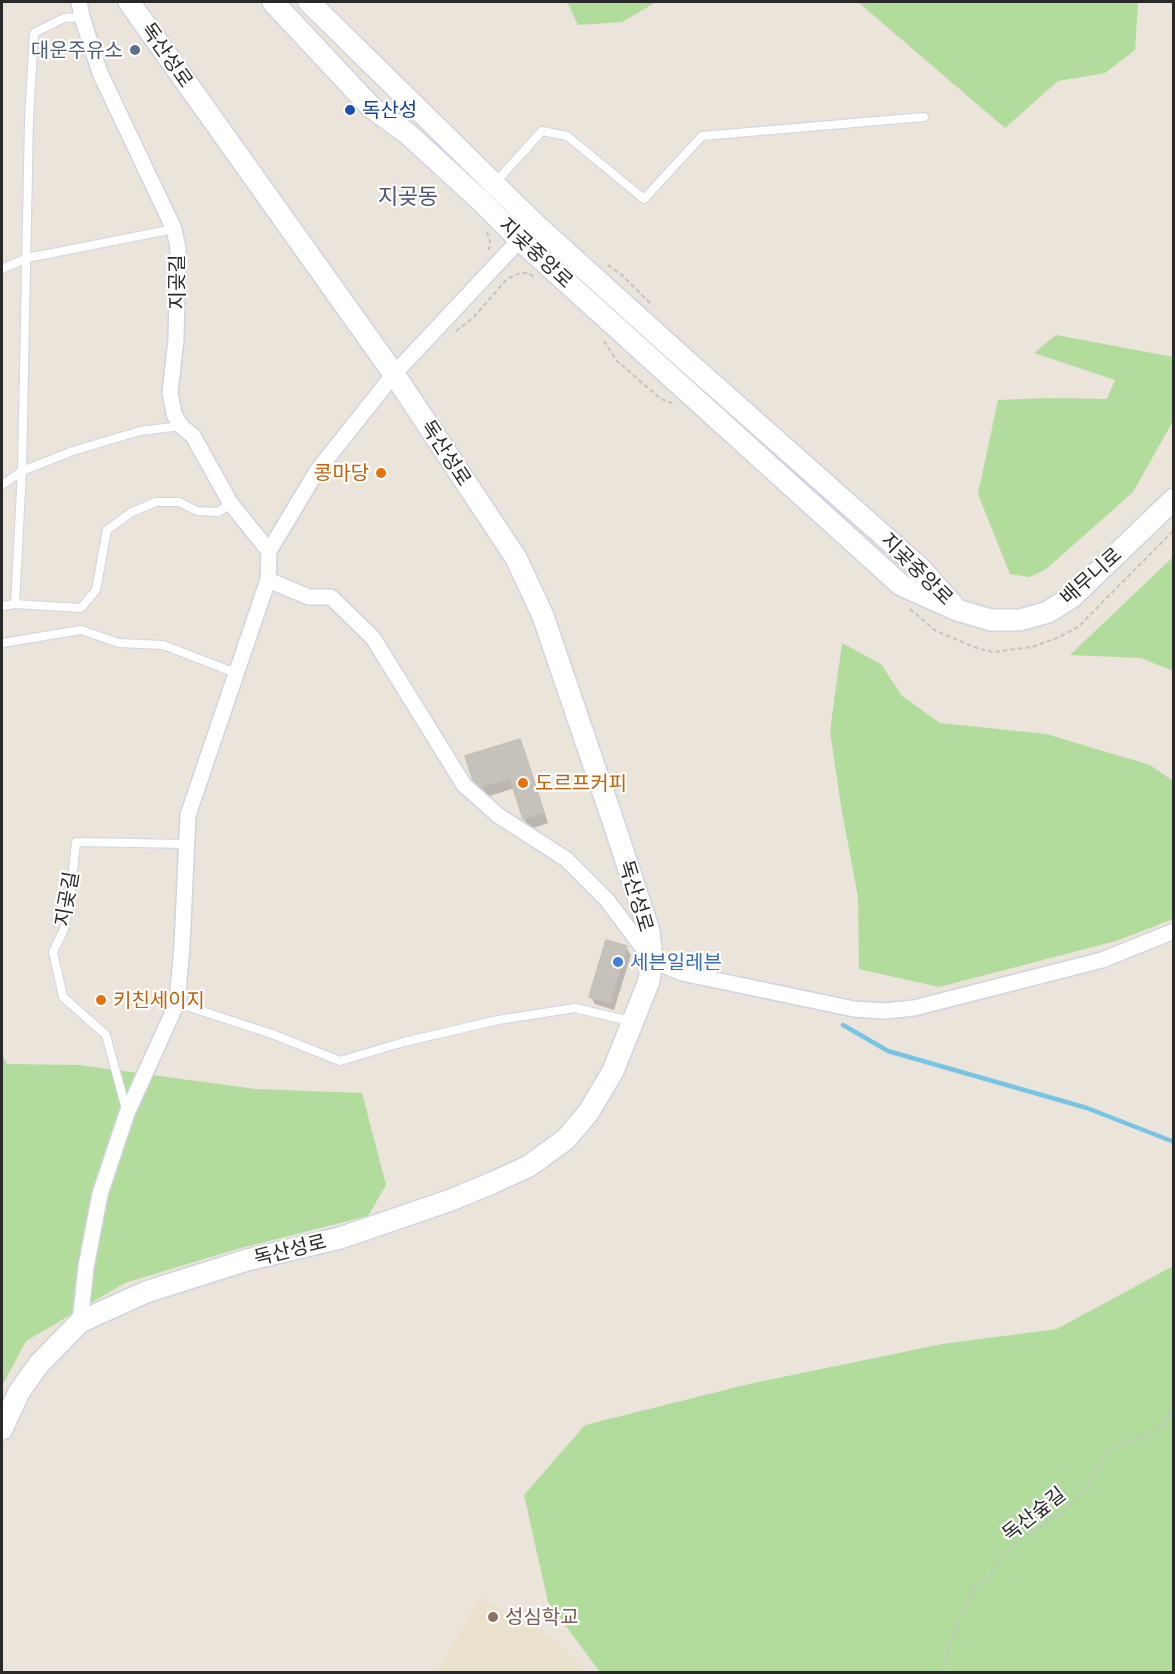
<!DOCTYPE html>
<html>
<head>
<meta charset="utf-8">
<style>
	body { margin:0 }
	#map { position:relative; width:1175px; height:1674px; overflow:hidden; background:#eae4db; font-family:"Exo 2",sans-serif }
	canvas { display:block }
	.frame { position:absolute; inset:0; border:3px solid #292929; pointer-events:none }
</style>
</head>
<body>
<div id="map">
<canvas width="1175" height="1674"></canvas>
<div class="frame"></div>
</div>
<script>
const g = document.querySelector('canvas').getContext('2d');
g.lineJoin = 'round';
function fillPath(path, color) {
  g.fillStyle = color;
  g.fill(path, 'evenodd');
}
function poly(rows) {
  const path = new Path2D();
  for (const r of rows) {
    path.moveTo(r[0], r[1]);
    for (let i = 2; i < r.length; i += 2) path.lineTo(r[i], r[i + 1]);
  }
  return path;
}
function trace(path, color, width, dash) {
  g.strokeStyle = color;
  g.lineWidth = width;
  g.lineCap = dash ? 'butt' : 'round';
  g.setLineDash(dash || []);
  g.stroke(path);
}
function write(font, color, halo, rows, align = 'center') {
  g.font = font + ' "Exo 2","Noto Sans KR",sans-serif';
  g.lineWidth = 4.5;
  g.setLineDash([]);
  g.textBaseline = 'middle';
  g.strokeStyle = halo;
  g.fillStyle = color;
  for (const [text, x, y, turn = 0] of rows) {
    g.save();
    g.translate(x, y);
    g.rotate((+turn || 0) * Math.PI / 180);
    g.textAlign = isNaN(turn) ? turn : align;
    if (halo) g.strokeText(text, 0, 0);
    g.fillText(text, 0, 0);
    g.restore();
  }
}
fillPath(poly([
	[481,1597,551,1637,587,1672,437,1672]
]), '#eae1cc');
fillPath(poly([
	[567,2,656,2,622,22,578,25],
	[858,2,1138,2,1135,50,1105,73,1058,81,1005,128],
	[1056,335,1173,357,1173,421,1133,492,1046,569,1029,577,1010,574,978,494,998,400,1049,398,1107,399,1115,380,1034,353],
	[1173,557,1173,671,1141,658,1070,655],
	[842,643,881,664,902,696,940,723,1046,734,1150,765,1173,781,1173,919,1116,941,939,987,859,969,858,897,841,806,830,731],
	[2,1054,7,1064,79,1065,255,1089,362,1093,386,1185,368,1216,237,1249,125,1283,26,1341,2,1386],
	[1173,1266,1173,1672,600,1672,548,1602,524,1495,585,1425,749,1384,942,1344,1057,1329]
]), '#b1dc9c');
fillPath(poly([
	[519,741,525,751,548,823,530,829,524,819,515,788,483,798,477,788],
	[626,947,631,955,614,1010,595,1004,591,997]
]), '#0003');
trace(poly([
	[843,1025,888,1051,1087,1108,1174,1142]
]), '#77c5e4', 4.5);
const building = poly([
	[520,739,544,813,523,819,510,778,476,789,465,756,520,739],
	[606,940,627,946,610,1003,589,997,606,940]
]);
fillPath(building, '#c5c1bb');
trace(building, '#c5c0b5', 1.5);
const lane = poly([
	[495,183,542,131,567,136,644,199,702,136,924,117],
	[2,269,27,258,174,229],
	[2,485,22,471,73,451,140,431,181,426],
	[15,604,22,471,29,119,34,33,64,18,82,17],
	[2,606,15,604,81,608,96,590,107,530,132,512,156,502,179,502,197,511,218,512,231,504],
	[2,643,81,630,119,643,163,645,236,673],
	[177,1003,272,1034,340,1061,404,1042,498,1020,575,1008,630,1021],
	[126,1109,106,1035,63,997,53,952,64,929,70,900,76,842,185,844]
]);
const street = poly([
	[79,2,82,17,100,73,174,229,178,248,176,340,170,392,174,414,181,426,193,436,231,504,269,551],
	[268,580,309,597,331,597,373,638,464,785,499,816,566,859,607,900,652,960,682,973,854,1009,885,1011,914,1008,1102,960,1174,931],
	[80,1322,86,1267,100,1194,127,1113,177,1003,182,946,188,815,268,580,269,551,317,471,394,374,526,233]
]);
const secondary = poly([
	[273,2,371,107,408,134,480,200,520,240,901,585,957,610,991,620,1020,620,1048,612,1072,597,1174,499],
	[309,2,535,224,681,356,920,568,953,605],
	[2,1429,19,1392,39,1364,80,1322,146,1292,247,1260,340,1238,451,1200,492,1183,529,1166,566,1139,588,1113,613,1071,649,981,652,960,649,931,614,824,543,616,516,558,394,374,129,2]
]);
trace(lane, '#d1d4e0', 10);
trace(street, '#d1d4e0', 18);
trace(secondary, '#d1d4e0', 24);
trace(poly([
	[487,232,490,241,489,250],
	[608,265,622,275,652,305],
	[456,331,472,319,507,279,520,273,528,273,534,277],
	[604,341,617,361,661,399,672,403],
	[910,609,936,631,979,649,994,652,1032,647,1057,638,1078,627,1174,530],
	[941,1672,946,1661,949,1643,975,1587,989,1578,1000,1560,1014,1544,1063,1512,1077,1498,1090,1484,1104,1456,1113,1446,1129,1442,1161,1429,1174,1404]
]), '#c3c3c3', 2, [4.5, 3]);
trace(lane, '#fff', 8);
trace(street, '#fff', 15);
trace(secondary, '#fff', 21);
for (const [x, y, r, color] of [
	[135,50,6,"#5c6f8a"],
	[350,110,6,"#1a4fb4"],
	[381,473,6,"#e8710a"],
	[523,783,6,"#e8710a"],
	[618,962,6,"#3f7fe0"],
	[101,1000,6,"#e8710a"],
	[493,1617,6,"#8d6e63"]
]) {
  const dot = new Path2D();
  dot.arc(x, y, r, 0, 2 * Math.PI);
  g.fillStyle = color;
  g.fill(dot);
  trace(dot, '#fff', 2);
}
write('20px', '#4e5e75', '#fff', [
	["대운주유소",123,50]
], 'right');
write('20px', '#292929', '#fff', [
	["독산성로",167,55,55],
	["지곶중앙로",536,253,43],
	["지곶길",177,282,-90],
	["독산성로",446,453,57],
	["지곶중앙로",917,569,45],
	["배무니로",1091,576,-42],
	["독산성로",636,896,73],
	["지곶길",67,899,-80],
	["독산성로",290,1250,-14],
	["독산숲길",1034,1514,-38]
]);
write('20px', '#164399', '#fff', [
	["독산성",362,110]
], 'left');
write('20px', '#c56008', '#fff', [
	["콩마당",369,473,"right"],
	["도르프커피",535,783],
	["키친세이지",113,1000]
], 'left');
write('20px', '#366cbe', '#fff', [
	["세븐일레븐",630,962]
], 'left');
write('20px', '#785e54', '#fff', [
	["성심학교",505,1617]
], 'left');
write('22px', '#4d5475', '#fff', [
	["지곶동",408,197]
]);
</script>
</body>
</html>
